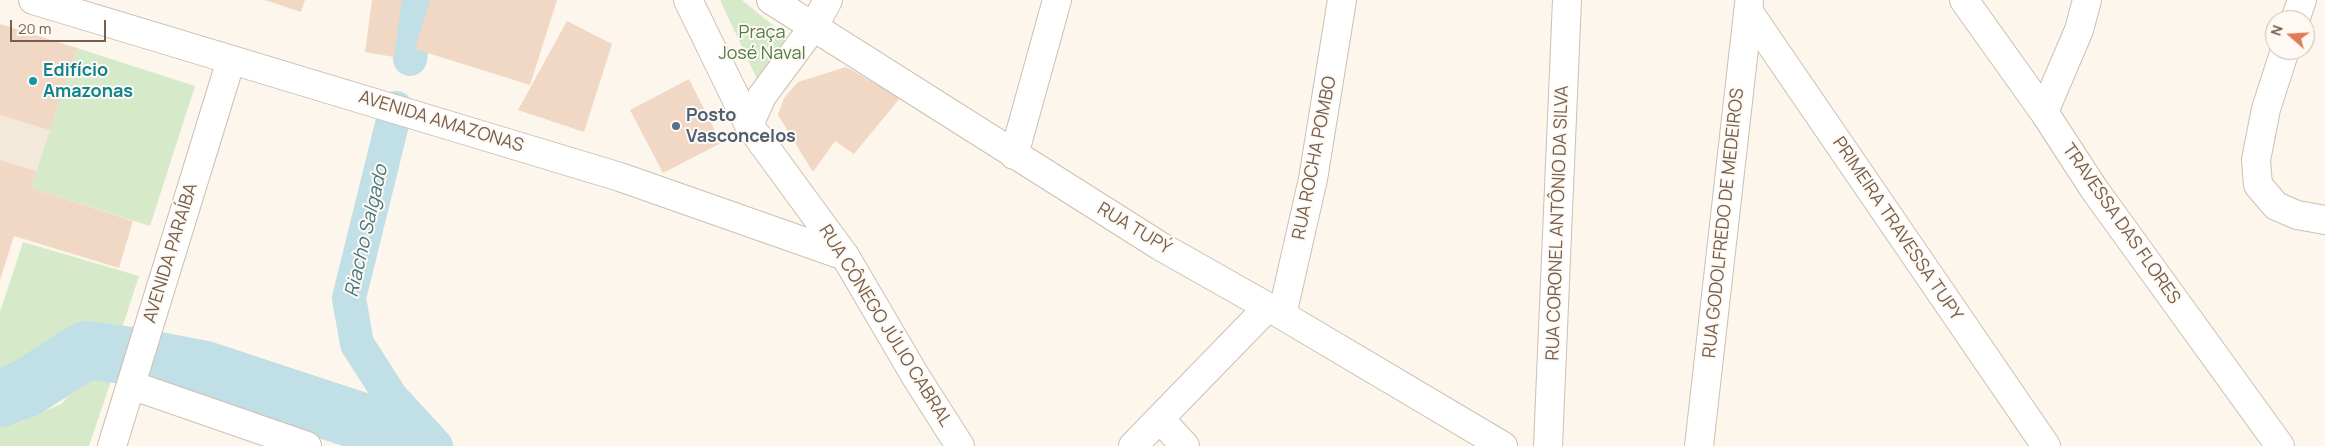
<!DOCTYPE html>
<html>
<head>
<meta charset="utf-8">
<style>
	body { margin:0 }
	#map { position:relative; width:2325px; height:446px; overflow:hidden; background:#fcf6ec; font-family:Manrope,sans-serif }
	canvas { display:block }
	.north { position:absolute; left:2265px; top:10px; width:50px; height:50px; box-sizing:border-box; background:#fefaf3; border:1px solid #c8bcb1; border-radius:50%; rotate:289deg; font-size:14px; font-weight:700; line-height:20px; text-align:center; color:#775f4f }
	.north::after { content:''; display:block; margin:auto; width:18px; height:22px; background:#df7c58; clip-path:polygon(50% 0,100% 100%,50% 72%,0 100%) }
	.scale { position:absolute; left:10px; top:20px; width:96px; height:22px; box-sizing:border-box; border:2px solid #775f4f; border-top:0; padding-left:6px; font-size:15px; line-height:18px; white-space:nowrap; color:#775f4f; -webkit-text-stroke:4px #fefaf3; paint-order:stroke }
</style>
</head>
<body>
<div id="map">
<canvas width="2325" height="446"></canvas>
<div class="north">N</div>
<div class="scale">20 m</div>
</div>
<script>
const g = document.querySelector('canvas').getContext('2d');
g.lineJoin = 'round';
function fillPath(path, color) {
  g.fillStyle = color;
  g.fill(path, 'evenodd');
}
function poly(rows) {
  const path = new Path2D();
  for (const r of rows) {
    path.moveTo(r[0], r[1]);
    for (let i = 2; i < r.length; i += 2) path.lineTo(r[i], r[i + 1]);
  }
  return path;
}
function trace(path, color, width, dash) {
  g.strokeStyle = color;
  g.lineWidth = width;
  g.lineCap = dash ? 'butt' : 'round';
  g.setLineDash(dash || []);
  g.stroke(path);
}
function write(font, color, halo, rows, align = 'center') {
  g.font = font + ' Manrope,sans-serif';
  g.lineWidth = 4;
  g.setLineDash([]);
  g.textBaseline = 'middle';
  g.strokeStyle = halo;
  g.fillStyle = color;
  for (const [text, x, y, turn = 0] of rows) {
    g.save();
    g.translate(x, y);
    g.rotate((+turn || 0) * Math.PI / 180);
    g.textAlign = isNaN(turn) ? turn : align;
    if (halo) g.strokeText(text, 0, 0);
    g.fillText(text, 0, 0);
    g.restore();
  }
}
fillPath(poly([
	[0,24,77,48,37,171,0,160]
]), '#f3e9db');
fillPath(poly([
	[720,0,742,0,792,41,757,79],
	[77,48,195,86,150,226,31,188],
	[23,242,139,276,122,328,88,328,18,374,0,381,0,312],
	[112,378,89,446,0,446,0,427,22,421,61,404,83,380]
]), '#d6eaca');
trace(poly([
	[410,59,417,0],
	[396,108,349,298,357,344,391,397,436,446]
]), '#c1dfe6', 34);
trace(poly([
	[0,398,25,389,86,350,138,357,205,370,393,432,420,446]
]), '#c1dfe6', 58);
fillPath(poly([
	[265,0,305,0,301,12],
	[372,0,402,0,394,57,365,52],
	[430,0,557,0,530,85,415,49],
	[567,21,612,44,584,132,518,110],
	[0,24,77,48,50,130,0,115],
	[846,67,900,98,854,154,835,141,813,172,778,115,784,98,798,82],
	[689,79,721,143,663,173,630,110],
	[0,160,37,171,31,188,133,221,119,268,14,236,0,280]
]), '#f0d8c5');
const minor = poly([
	[33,0,620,177,845,256],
	[688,0,749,125,845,256,916,377,960,446],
	[771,0,1160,246,1282,315,1503,446],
	[1964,0,2044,112,2094,189,2280,446],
	[1748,11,2046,446],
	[2295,20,2302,0],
	[2285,50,2266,109,2256,160,2258,185,2276,206,2297,215,2325,220],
	[2044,112,2079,30,2087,0],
	[749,125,762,96,814,26,828,0],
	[1014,155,1057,0],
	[1282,315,1313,179,1342,0],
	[131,385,307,446],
	[1160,419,1185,446],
	[112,446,231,60],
	[1133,446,1268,307],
	[1548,446,1567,0],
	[1699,446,1749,4]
]);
trace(minor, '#cebfb1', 30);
trace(minor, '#fff', 28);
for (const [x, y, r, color] of [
	[33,81,5,"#0f9aa8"],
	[676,126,5,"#5c6f8a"]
]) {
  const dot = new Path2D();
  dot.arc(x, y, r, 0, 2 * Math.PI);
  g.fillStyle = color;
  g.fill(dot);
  trace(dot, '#fefaf3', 2);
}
write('18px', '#547c47', '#fefaf3', [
	["Praça",762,33],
	["José Naval",762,54]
]);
write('bold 18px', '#0d838f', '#fefaf3', [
	["Edifício",43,71],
	["Amazonas",43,92]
], 'left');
write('bold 18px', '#4e5e75', '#fefaf3', [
	["Posto",686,116],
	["Vasconcelos",686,137]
], 'left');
write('18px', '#775f4f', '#fefaf3', [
	["AVENIDA AMAZONAS",441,122,17],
	["RUA ROCHA POMBO",1315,158,-79],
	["RUA CORONEL ANTÔNIO DA SILVA",1558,223,-88],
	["RUA GODOLFREDO DE MEDEIROS",1724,223,-84],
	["TRAVESSA DAS FLORES",2121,224,55],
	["RUA TUPÝ",1134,229,31],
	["PRIMEIRA TRAVESSA TUPY",1897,229,56],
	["AVENIDA PARAÍBA",171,253,-73],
	["RUA CÔNEGO JÚLIO CABRAL",885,326,58]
]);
write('italic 19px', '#467682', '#fefaf3', [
	["Riacho Salgado",367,231,-77]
]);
</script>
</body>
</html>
